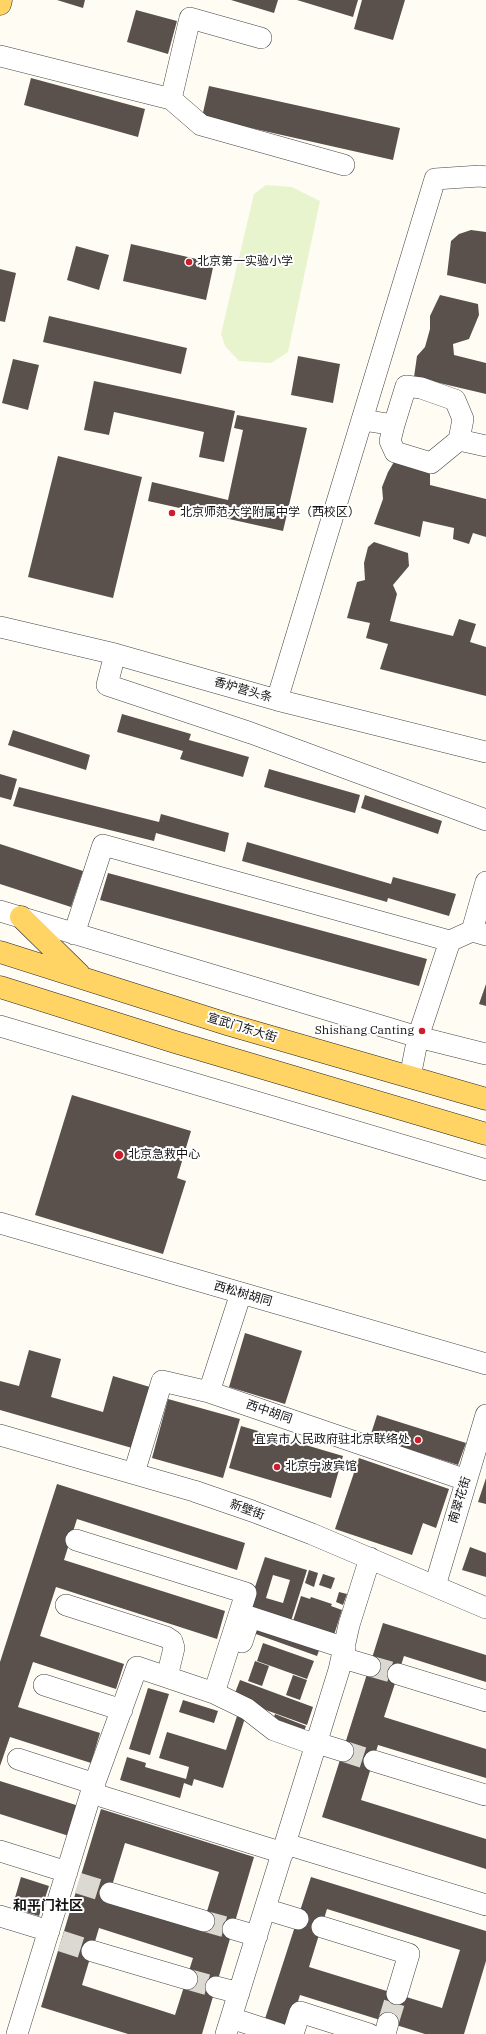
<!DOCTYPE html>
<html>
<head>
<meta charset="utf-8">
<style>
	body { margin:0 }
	canvas { display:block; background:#fffcf4 }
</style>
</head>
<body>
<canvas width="486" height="2034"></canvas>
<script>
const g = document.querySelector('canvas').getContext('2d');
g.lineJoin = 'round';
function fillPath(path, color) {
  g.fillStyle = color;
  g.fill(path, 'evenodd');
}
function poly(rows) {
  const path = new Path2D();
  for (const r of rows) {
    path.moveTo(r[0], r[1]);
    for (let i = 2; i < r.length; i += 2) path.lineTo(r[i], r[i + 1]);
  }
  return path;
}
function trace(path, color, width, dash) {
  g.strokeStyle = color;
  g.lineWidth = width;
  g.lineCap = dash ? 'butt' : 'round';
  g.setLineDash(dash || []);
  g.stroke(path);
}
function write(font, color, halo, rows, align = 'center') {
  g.font = font + ' "IBM Plex Serif","Noto Sans SC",serif';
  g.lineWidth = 4;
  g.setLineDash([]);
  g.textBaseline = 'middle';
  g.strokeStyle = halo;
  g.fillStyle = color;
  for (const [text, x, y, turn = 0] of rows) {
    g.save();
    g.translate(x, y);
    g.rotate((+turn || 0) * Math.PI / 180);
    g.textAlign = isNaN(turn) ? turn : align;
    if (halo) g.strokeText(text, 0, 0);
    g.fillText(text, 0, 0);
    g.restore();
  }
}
fillPath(poly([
	[266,185,292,187,320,201,288,352,271,363,239,361,225,346,221,334,254,194]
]), '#e8f4cd');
fillPath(poly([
	[57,0,85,0,83,8],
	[231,0,278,0,274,13],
	[297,0,358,0,353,17],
	[362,0,405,0,393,40,354,29],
	[136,10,177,21,168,54,127,42],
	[31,78,145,109,138,137,24,105],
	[209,86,400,128,393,160,202,117],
	[471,230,486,232,486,284,447,275,451,241,459,234],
	[131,244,214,263,206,300,123,281],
	[76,246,109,255,99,290,67,280],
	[0,269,16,273,5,322,0,321],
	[440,295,478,304,479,315,469,339,453,344,454,355,486,363,486,394,414,377,417,356,425,347,430,329,430,316],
	[49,316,187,348,181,374,43,342],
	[298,356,340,364,333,403,291,395],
	[13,359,39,365,28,410,2,403],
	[94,381,235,411,224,462,199,457,204,432,114,412,109,435,84,430],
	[237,415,307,428,283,531,148,501,152,482,228,500,243,430,234,428],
	[58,456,142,477,113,598,28,577],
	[394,462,430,473,430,485,486,499,486,537,473,533,469,544,453,539,454,528,423,521,420,537,374,524,383,499,382,487,388,472],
	[374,542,408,553,409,566,393,585,397,594,390,621,453,636,459,619,476,624,470,642,486,647,486,696,380,669,388,644,366,638,370,623,347,618,357,582,365,580,364,563,368,547],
	[122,714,191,734,189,740,249,757,243,777,180,759,183,751,117,732],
	[13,730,90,755,86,770,8,745],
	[269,769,360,795,355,813,264,787],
	[0,774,17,779,11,800,0,797],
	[19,787,159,822,161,814,229,833,225,852,156,833,154,841,13,806],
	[365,795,442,821,438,834,361,808],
	[247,842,391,884,393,877,456,894,449,916,388,898,387,902,242,861],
	[0,844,83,871,71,907,0,884],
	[108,873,427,959,419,986,100,900],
	[486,984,486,1006,479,1004],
	[72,1095,191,1131,177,1178,186,1181,163,1254,35,1215],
	[245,1333,302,1351,285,1404,229,1387],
	[29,1350,61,1359,51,1397,103,1412,113,1376,150,1387,132,1448,0,1410,0,1381,19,1386],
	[168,1399,240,1419,223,1478,152,1458],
	[377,1415,466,1443,458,1465,370,1437],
	[241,1426,343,1456,331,1498,229,1468],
	[359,1458,449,1489,436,1528,423,1523,412,1555,335,1529],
	[486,1478,486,1504,478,1502],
	[57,1484,245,1543,237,1570,77,1519,64,1560,225,1611,217,1639,56,1587,40,1636,124,1664,116,1689,33,1662,18,1707,100,1733,91,1763,10,1737,0,1766,0,1662],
	[470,1547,486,1553,486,1577,462,1570],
	[265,1557,307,1570,291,1621,248,1608],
	[273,1575,290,1580,283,1603,266,1598],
	[309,1570,318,1573,314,1587,305,1583],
	[323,1574,335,1578,331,1589,319,1585],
	[339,1592,347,1594,343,1605,336,1602],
	[301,1596,310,1599,311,1597,332,1604,331,1606,342,1610,334,1635,293,1621],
	[383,1623,486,1655,486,1682,404,1656,384,1717,486,1749,486,1778,378,1745,361,1800,486,1839,486,1869,322,1817],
	[256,1625,320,1648,317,1656,253,1633],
	[263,1643,314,1661,307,1679,257,1661],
	[255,1661,269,1666,262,1686,248,1681],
	[293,1675,307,1680,300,1700,286,1695],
	[240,1680,313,1707,307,1725,233,1698],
	[148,1688,169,1694,150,1755,129,1749],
	[183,1700,218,1711,214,1723,179,1712],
	[275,1714,306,1726,302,1737,271,1726],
	[237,1716,245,1718,223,1788,194,1779,192,1786,184,1783,180,1798,120,1780,127,1757,146,1763,145,1767,186,1779,189,1767,159,1758,167,1732,226,1750],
	[0,1781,79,1806,69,1836,0,1814],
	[101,1809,254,1857,202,2034,128,2034,41,2007],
	[125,1843,219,1872,201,1931,107,1902],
	[99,1928,193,1958,175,2015,82,1985],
	[21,1877,49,1886,39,1916,12,1908],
	[311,1877,486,1931,486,1961,464,2034,425,2034,300,1995,288,2033,263,2025],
	[327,1909,460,1950,442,2008,309,1967]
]), '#5a514c');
trace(poly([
	[370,1666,398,1674],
	[343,1751,374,1761],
	[78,1883,110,1893],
	[204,1921,233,1929],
	[61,1941,92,1951],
	[187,1979,216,1987],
	[388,2023,397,1994]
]), '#dbd9d2', 21, [21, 10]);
const minor = poly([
	[261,38,190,18,171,99,201,125,344,165],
	[0,56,171,99],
	[363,420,394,425,390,441,395,452,431,463,459,440,486,446],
	[394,425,406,386,421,388,455,400,463,419,459,440],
	[0,627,115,654,277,700,486,752],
	[115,654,107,685,251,733,486,820],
	[277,700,435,179,480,176,486,177],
	[0,911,418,1037,486,1054],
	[472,931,486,882],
	[74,934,103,845,450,941,472,931,486,935],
	[0,1026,486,1170],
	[410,1077,418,1037,450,941],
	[0,1223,486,1364],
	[209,1392,241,1293],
	[0,1435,194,1491,252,1511,312,1534,486,1608],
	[134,1473,162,1381,209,1392,466,1480],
	[76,1540,246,1593,214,1693],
	[435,1586,486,1415],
	[66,1605,166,1637,172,1641,174,1648,167,1677],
	[242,1642,250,1617,345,1648],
	[343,1658,370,1666],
	[398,1674,486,1701],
	[44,1685,122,1710],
	[317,1743,343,1751],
	[18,1759,95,1784],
	[374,1761,485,1795],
	[91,1793,283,1853],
	[286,1844,486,1905],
	[0,1851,67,1872],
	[110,1893,204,1921],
	[265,1909,298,1919],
	[0,1916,49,1931],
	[322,1927,409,1954,397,1994],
	[233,1929,257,1936],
	[92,1951,187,1979],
	[216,1987,239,1993],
	[231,2018,280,2034],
	[17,2034,91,1793,137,1667,214,1693,247,1709,274,1730,316,1745],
	[226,2034,339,1670,349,1625,370,1558],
	[293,2034,300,2012,369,2034],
	[385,2034,388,2023]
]);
const major = poly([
	[0,4,1,0],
	[21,917,79,974],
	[0,952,230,1025,486,1099],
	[0,987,175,1042,486,1134]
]);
trace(minor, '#444', 22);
trace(major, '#222', 23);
trace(minor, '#fff', 21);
trace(major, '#ffd364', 22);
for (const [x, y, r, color] of [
	[189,262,4,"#cc1e2d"],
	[172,513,4,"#cc1e2d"],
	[422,1031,4,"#cc1e2d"],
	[119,1155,5,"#cc1e2d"],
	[418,1440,4,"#cc1e2d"],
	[277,1467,4,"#cc1e2d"]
]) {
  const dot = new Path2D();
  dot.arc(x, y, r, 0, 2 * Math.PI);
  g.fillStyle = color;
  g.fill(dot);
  trace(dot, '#fff', 1.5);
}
write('12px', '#111', '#fff', [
	["北京第一实验小学",197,262],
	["北京师范大学附属中学（西校区）",180,513],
	["Shishang Canting",414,1031,"right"],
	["北京急救中心",128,1155],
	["宜宾市人民政府驻北京联络处",410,1440,"right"],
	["北京宁波宾馆",285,1467]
], 'left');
write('12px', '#111', '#fff', [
	["香炉营头条",243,690,16],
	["宣武门东大街",242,1028,17],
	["西松树胡同",243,1294,16],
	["西中胡同",269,1412,19],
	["南翠花街",460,1500,-73],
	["新壁街",247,1510,20]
]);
write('bold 14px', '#111', '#fff', [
	["和平门社区",48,1906]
]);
</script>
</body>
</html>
